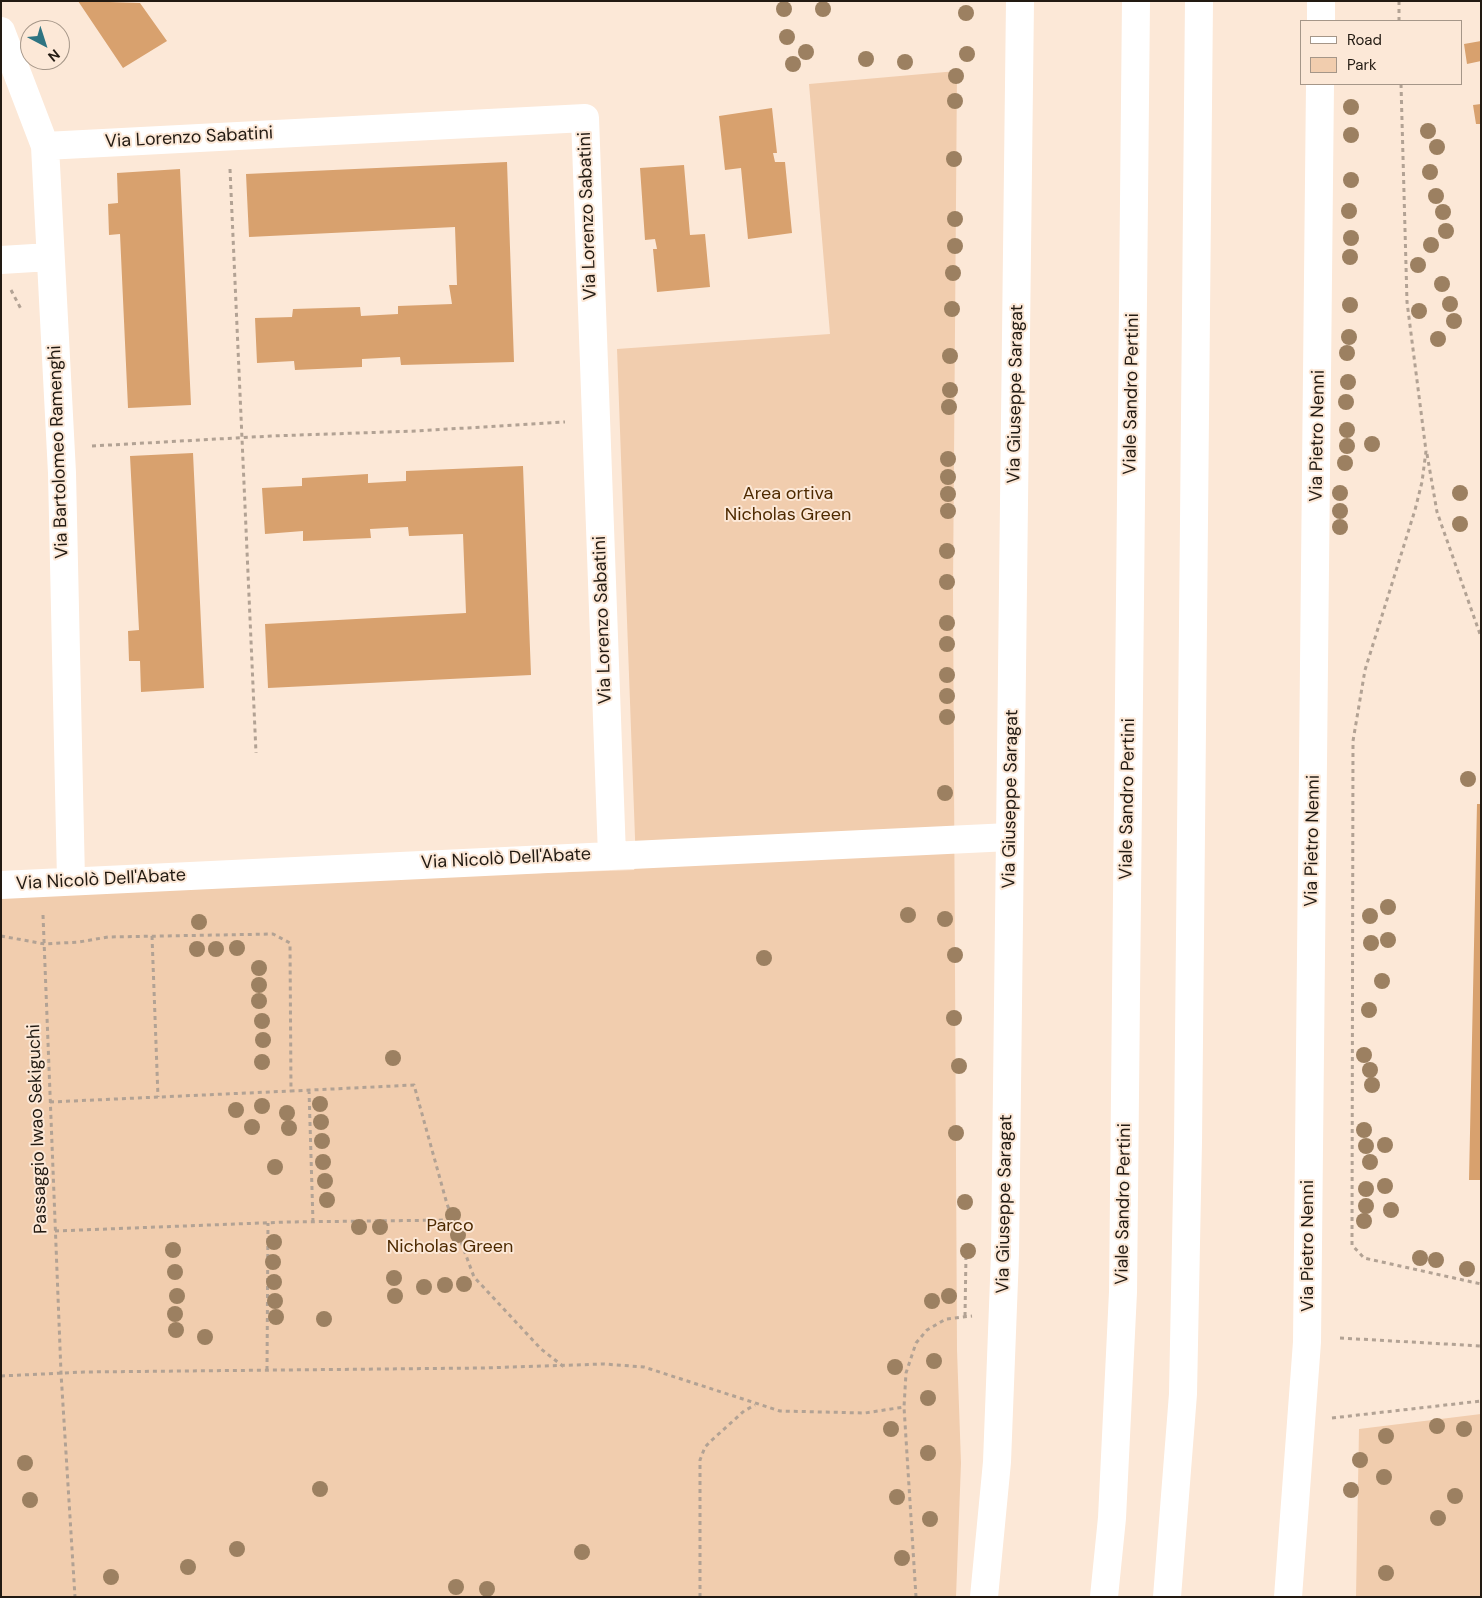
<!DOCTYPE html>
<meta charset="utf-8">
<style>
body{margin:0}
#map{position:relative;width:1482px;height:1598px;overflow:hidden;background:#fce8d7;font-family:"DM Sans",sans-serif}
canvas{display:block}
.frame{position:absolute;inset:0;border:2px solid #221a12;pointer-events:none}
.legend{position:absolute;left:1300px;top:20px;width:162px;height:65px;box-sizing:border-box;background:#fce8d7;border:1px solid #a59688;margin:0;padding:6px 9px;list-style:none;font-size:15px;color:#221a12}
.legend li{display:flex;align-items:center;gap:10px;height:25px}
.legend b{width:25px;border:1px solid #a59688}
.north{position:absolute;left:20px;top:20px;width:50px;height:50px;box-sizing:border-box;background:#fce8d7;border:1px solid #a59688;border-radius:50%;rotate:140deg;font-size:14px;font-weight:700;line-height:20px;text-align:center;color:#221a12}
.north::after{content:'';display:block;margin:auto;width:18px;height:22px;background:#2e7482;clip-path:polygon(50% 0,100% 100%,50% 72%,0 100%)}
</style>
<div id="map">
<canvas width="1482" height="1598"></canvas>
<div class="frame"></div>
<ul class="legend">
<li><b style="height:6px;background:#fff"></b>Road</li>
<li><b style="height:14px;background:#f1cdae"></b>Park</li>
</ul>
<div class="north">N</div>
</div>
<script>
const c = document.querySelector('canvas').getContext('2d');
c.lineJoin = 'round';
function paint(path, color) {
  c.fillStyle = color;
  c.fill(path, 'evenodd');
}
function toPath(rows) {
  const path = new Path2D();
  for (const r of rows) {
    path.moveTo(r[0], r[1]);
    for (let i = 2; i < r.length; i += 2) path.lineTo(r[i], r[i + 1]);
  }
  return path;
}
function trace(path, color, width, dash) {
  c.strokeStyle = color;
  c.lineWidth = width;
  c.lineCap = dash ? 'butt' : 'round';
  c.setLineDash(dash || []);
  c.stroke(path);
}
function label(font, color, halo, rows, align = 'center') {
  c.font = font + ' "DM Sans",sans-serif';
  c.lineWidth = 4;
  c.setLineDash([]);
  c.textBaseline = 'middle';
  c.strokeStyle = halo;
  c.fillStyle = color;
  for (const [text, x, y, turn = 0] of rows) {
    c.save();
    c.translate(x, y);
    c.rotate((+turn || 0) * Math.PI / 180);
    c.textAlign = isNaN(turn) ? turn : align;
    if (halo) c.strokeText(text, 0, 0);
    c.fillText(text, 0, 0);
    c.restore();
  }
}
const green = toPath([
 [957,71,953,588,957,1350,961,1463,956,1597,1,1597,1,891,634,870,636,865,617,349,830,334,809,84],
 [1481,1414,1481,1597,1356,1597,1359,1429]
]);
const building = toPath([
 [78,1,140,3,167,41,123,68],
 [1481,41,1481,61,1467,64,1464,44],
 [1481,104,1481,124,1476,124,1473,105],
 [772,108,777,153,773,153,775,162,785,162,792,233,748,239,741,168,725,170,719,116],
 [507,162,514,362,401,365,400,357,362,359,362,367,295,370,294,361,257,363,255,318,292,317,293,309,360,307,361,316,398,314,398,306,452,304,449,285,457,285,455,227,249,237,246,174],
 [684,165,690,235,705,234,710,287,657,292,653,249,657,249,655,239,645,240,640,168],
 [180,169,191,405,128,408,120,234,109,235,108,204,118,203,117,173],
 [193,453,204,688,141,692,140,661,129,661,128,631,139,630,130,456],
 [523,466,531,675,268,688,265,624,466,613,463,534,409,536,408,527,370,529,371,538,303,541,303,531,265,534,262,488,302,486,302,478,368,474,368,483,406,481,406,471],
 [1477,804,1481,804,1481,1180,1469,1180]
]);
const path = toPath([
 [1399,1,1399,21],
 [1401,84,1407,302,1426,451,1422,482,1415,510,1365,670,1353,741,1352,1245,1364,1258,1481,1284],
 [230,169,256,753],
 [11,290,21,309],
 [92,446,271,436,416,431,565,422],
 [1427,454,1437,512,1481,637],
 [43,915,61,1373,75,1597],
 [1,936,45,944,79,942,108,937,273,934,290,943,291,1091,414,1085,447,1204,474,1277,541,1349,564,1367],
 [152,936,158,1097],
 [309,1090,313,1222],
 [50,1102,291,1091],
 [55,1231,287,1222,453,1220],
 [965,1316,966,1255,974,1255],
 [1340,1338,1481,1346],
 [267,1370,268,1223],
 [1,1376,84,1372,482,1368,604,1364,644,1367,780,1411,865,1413,904,1407],
 [1332,1418,1481,1401],
 [700,1597,700,1460,705,1447,712,1440,744,1411,755,1405],
 [916,1597,904,1407,906,1373,916,1343,927,1330,946,1319,972,1316]
]);
const street = toPath([
 [1,31,45,146,62,473,71,880],
 [45,146,585,118,612,855],
 [1,260,50,257],
 [1,885,1010,837]
]);
const secondary = toPath([
 [1321,21,1321,1],
 [984,1597,997,1462,1005,1254,1020,1],
 [1288,1597,1307,1342,1320,84]
]);
const highway = toPath([
 [1104,1597,1112,1518,1123,1292,1136,1],
 [1167,1597,1183,1394,1188,1142,1199,1]
]);
const trees = [
 [784,9],
 [823,9],
 [966,13],
 [787,37],
 [806,52],
 [967,54],
 [866,59],
 [905,62],
 [793,64],
 [956,76],
 [955,101],
 [1351,107],
 [1428,131],
 [1351,135],
 [1437,147],
 [954,159],
 [1430,172],
 [1351,180],
 [1436,196],
 [1349,211],
 [1443,212],
 [955,219],
 [1446,231],
 [1351,238],
 [1431,245],
 [955,246],
 [1350,257],
 [1418,265],
 [953,273],
 [1442,284],
 [1450,304],
 [1350,305],
 [952,309],
 [1419,311],
 [1454,321],
 [1349,337],
 [1438,339],
 [1347,353],
 [950,356],
 [1348,382],
 [950,390],
 [1346,402],
 [949,407],
 [1347,430],
 [1372,444],
 [1347,446],
 [948,459],
 [1345,463],
 [948,477],
 [1340,493],
 [1460,493],
 [948,494],
 [948,511],
 [1340,511],
 [1460,524],
 [1340,527],
 [947,551],
 [947,582],
 [947,623],
 [947,644],
 [947,675],
 [947,696],
 [947,717],
 [1468,779],
 [945,793],
 [1388,907],
 [908,915],
 [1370,916],
 [945,919],
 [199,922],
 [1388,940],
 [1371,943],
 [237,948],
 [197,949],
 [216,949],
 [955,955],
 [764,958],
 [259,968],
 [1382,981],
 [259,985],
 [259,1001],
 [1369,1010],
 [954,1018],
 [262,1021],
 [263,1040],
 [1364,1055],
 [393,1058],
 [262,1062],
 [959,1066],
 [1370,1070],
 [1372,1085],
 [320,1104],
 [262,1106],
 [236,1110],
 [287,1113],
 [321,1122],
 [252,1127],
 [289,1128],
 [1364,1130],
 [956,1133],
 [322,1141],
 [1385,1145],
 [1366,1146],
 [323,1162],
 [1370,1162],
 [275,1167],
 [325,1181],
 [1385,1186],
 [1366,1189],
 [327,1200],
 [965,1202],
 [1366,1206],
 [1391,1210],
 [453,1215],
 [1364,1221],
 [359,1227],
 [380,1227],
 [458,1235],
 [274,1242],
 [173,1250],
 [968,1251],
 [1420,1258],
 [1436,1260],
 [273,1262],
 [1467,1269],
 [175,1272],
 [394,1278],
 [274,1282],
 [464,1284],
 [445,1285],
 [424,1287],
 [177,1296],
 [395,1296],
 [949,1296],
 [275,1301],
 [932,1301],
 [175,1314],
 [276,1317],
 [324,1319],
 [176,1330],
 [205,1337],
 [934,1361],
 [895,1367],
 [928,1398],
 [1437,1426],
 [891,1429],
 [1464,1429],
 [1386,1436],
 [928,1453],
 [1360,1460],
 [25,1463],
 [1384,1477],
 [320,1489],
 [1351,1490],
 [1455,1496],
 [897,1497],
 [30,1500],
 [1438,1518],
 [930,1519],
 [237,1549],
 [582,1552],
 [902,1558],
 [188,1567],
 [1386,1573],
 [111,1577],
 [456,1587],
 [487,1589]
];
const streetNames = [
 ["Via Lorenzo Sabatini",189,138,-3],
 ["Via Lorenzo Sabatini",588,216,-92],
 ["Via Giuseppe Saragat",1016,394,-89],
 ["Viale Sandro Pertini",1132,394,-89],
 ["Via Pietro Nenni",1318,436,-89],
 ["Via Bartolomeo Ramenghi",59,452,-92],
 ["Via Lorenzo Sabatini",603,620,-92],
 ["Via Giuseppe Saragat",1011,799,-89],
 ["Viale Sandro Pertini",1128,799,-89],
 ["Via Pietro Nenni",1313,841,-89],
 ["Via Nicolò Dell'Abate",506,859,-3],
 ["Via Nicolò Dell'Abate",101,880,-3],
 ["Passaggio Iwao Sekiguchi",38,1129,-92],
 ["Via Giuseppe Saragat",1005,1204,-89],
 ["Viale Sandro Pertini",1124,1204,-89],
 ["Via Pietro Nenni",1308,1246,-90]
];
const parkNames = [
 ["Area ortiva",788,494],
 ["Nicholas Green",788,515],
 ["Parco",450,1226],
 ["Nicholas Green",450,1247]
];
paint(green, '#f1cdae');
paint(building, '#d8a16e');
trace(path, '#b2a294', 3, [4, 4]);
trace(street, '#fff', 28);
trace(secondary, '#fff', 28);
trace(highway, '#fff', 28);
c.fillStyle = '#9c8061';
for (const [x, y] of trees) {
  c.beginPath();
  c.arc(x, y, 8, 0, 2 * Math.PI);
  c.fill();
}
label('18px', '#221a12', '#fce8d7', streetNames);
label('18px', '#4e2a00', '#fce8d7', parkNames);
</script>
